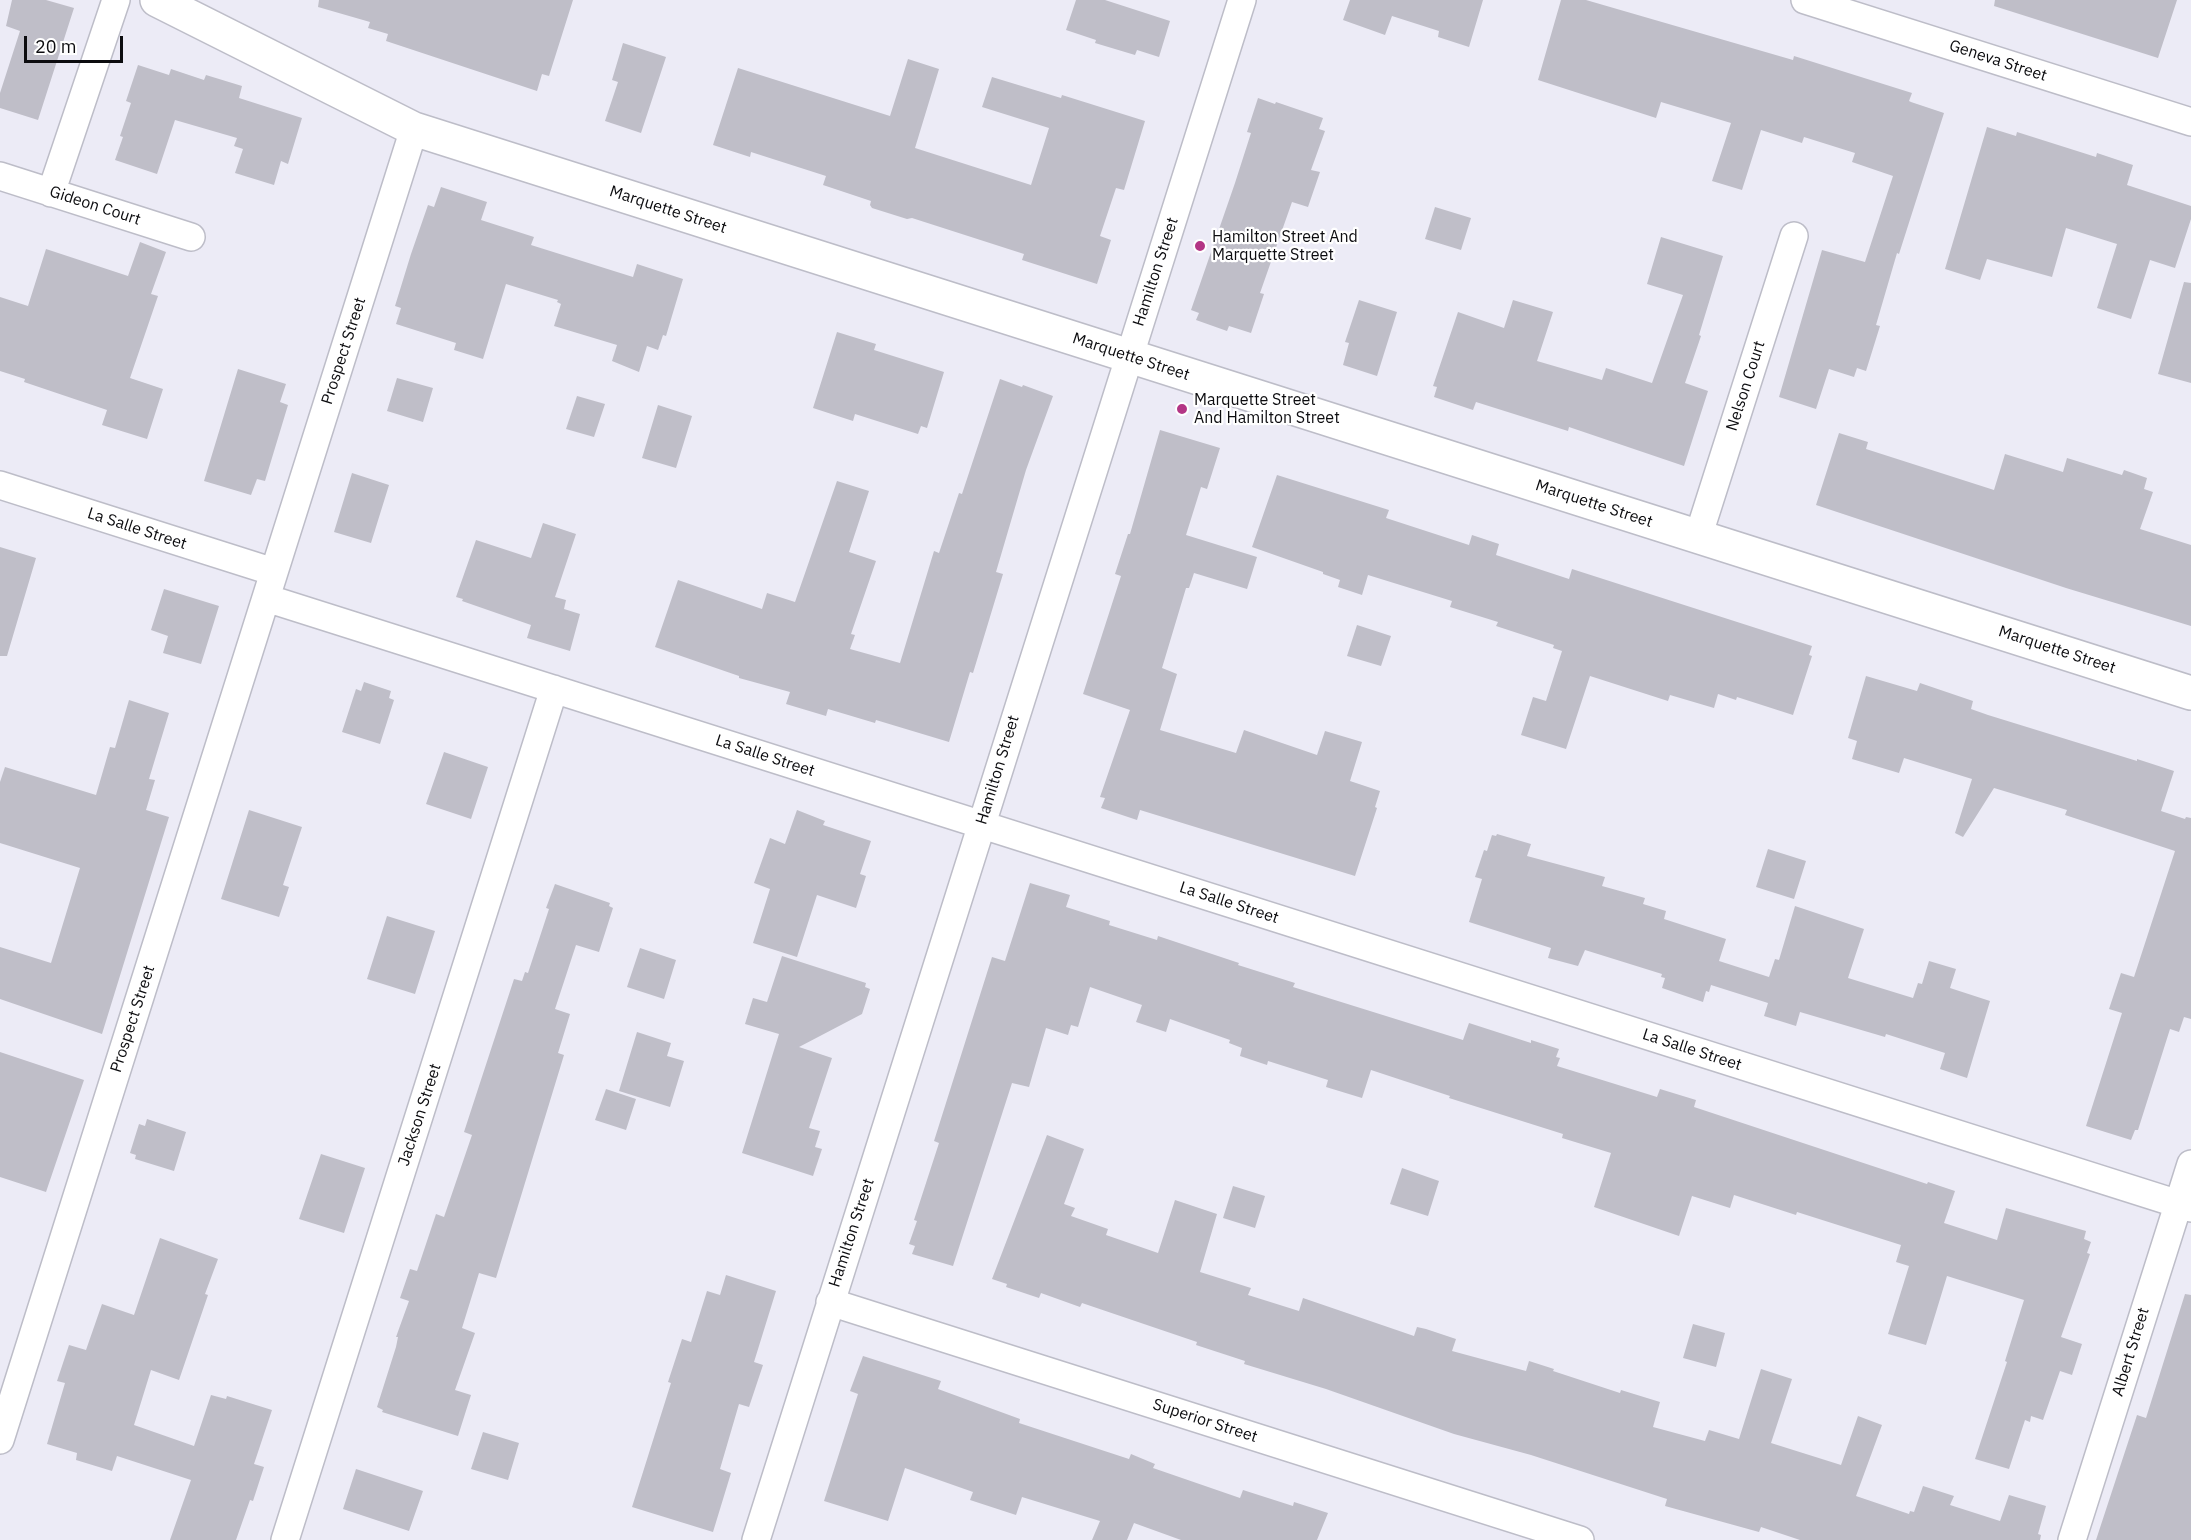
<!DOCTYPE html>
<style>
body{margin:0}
#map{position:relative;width:2191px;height:1540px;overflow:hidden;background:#ecebf6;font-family:"IBM Plex Sans",sans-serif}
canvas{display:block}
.scale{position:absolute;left:24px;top:36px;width:99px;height:27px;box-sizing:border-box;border:3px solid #0c0c0f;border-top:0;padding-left:8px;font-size:18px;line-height:21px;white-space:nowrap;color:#0c0c0f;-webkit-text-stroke:4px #fff;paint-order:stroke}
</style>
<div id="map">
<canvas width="2191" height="1540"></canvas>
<div class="scale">20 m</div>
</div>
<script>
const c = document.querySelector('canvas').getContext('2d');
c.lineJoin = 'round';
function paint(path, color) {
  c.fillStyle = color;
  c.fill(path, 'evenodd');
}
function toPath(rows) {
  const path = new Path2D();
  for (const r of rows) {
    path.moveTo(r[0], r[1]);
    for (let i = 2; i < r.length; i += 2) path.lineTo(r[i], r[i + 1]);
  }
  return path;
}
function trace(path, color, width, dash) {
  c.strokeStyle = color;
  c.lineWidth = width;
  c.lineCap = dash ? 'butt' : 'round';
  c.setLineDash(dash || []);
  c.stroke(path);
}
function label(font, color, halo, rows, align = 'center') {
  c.font = font + ' "IBM Plex Sans",sans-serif';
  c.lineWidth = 4.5;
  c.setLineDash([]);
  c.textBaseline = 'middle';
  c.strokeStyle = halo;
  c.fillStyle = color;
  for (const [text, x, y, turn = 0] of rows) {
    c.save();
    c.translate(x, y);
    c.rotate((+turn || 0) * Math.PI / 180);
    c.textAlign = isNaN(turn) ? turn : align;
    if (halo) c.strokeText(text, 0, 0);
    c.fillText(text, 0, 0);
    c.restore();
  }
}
const building = toPath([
 [12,0,46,0,74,8,38,120,0,108,0,93,20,31,6,26],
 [319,0,573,0,549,76,542,74,537,91,386,41,388,34,368,28,370,22,318,7],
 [1076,0,1105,0,1170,21,1159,57,1137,50,1135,55,1095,43,1096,40,1066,30],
 [1350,0,1483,0,1469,47,1438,37,1439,31,1392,16,1385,35,1343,20],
 [1561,0,1586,0,1793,60,1794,56,1912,93,1909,101,1911,102,1944,113,1899,254,1897,253,1876,325,1880,326,1866,371,1857,368,1854,377,1829,369,1816,409,1779,397,1822,250,1865,262,1893,176,1852,162,1855,153,1804,137,1802,143,1761,130,1742,190,1712,181,1731,123,1661,102,1656,118,1538,80],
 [1995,0,2177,0,2158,58,1994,6],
 [623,43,666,57,641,133,605,121,618,82,612,80],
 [908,59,939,69,915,148,1031,185,1049,128,982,107,992,77,1061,98,1062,95,1145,121,1124,190,1116,188,1100,236,1111,240,1097,284,1022,260,1024,254,912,218,907,219,872,208,870,205,871,201,823,185,826,176,751,152,750,157,713,145,738,68,890,116],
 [138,65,169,75,171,69,204,80,206,75,242,86,239,98,302,118,288,164,281,161,274,185,235,173,243,149,234,146,237,138,175,120,157,174,115,160,123,137,120,136,131,103,126,101],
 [1258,98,1275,104,1276,102,1323,118,1319,129,1325,131,1311,170,1320,172,1308,207,1292,202,1260,293,1264,294,1251,333,1229,326,1227,331,1196,320,1199,313,1191,310,1235,183,1251,133,1247,132],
 [1987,127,2016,136,2017,132,2096,157,2097,153,2133,165,2127,185,2191,206,2191,219,2175,268,2150,260,2131,319,2097,308,2117,244,2066,228,2052,277,1987,259,1980,280,1945,269],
 [441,187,487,202,481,220,534,237,531,245,633,277,637,264,683,279,666,336,663,335,658,350,647,346,639,372,612,361,617,345,554,326,561,304,557,302,558,300,506,284,483,359,454,350,456,343,396,324,401,308,395,306,411,254,428,205,434,207],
 [1435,207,1471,218,1461,250,1425,239],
 [1661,237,1723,256,1699,335,1701,336,1685,383,1708,391,1684,466,1569,427,1568,431,1476,402,1473,410,1434,397,1437,387,1433,386,1458,312,1504,328,1513,300,1553,312,1537,361,1602,380,1606,368,1652,383,1683,295,1647,284],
 [140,242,166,252,151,294,158,296,130,378,163,389,147,439,102,425,107,410,24,382,25,379,0,371,0,297,28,306,46,249,128,276],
 [2184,282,2191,283,2191,383,2158,374],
 [1359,300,1397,312,1377,376,1343,365,1349,343,1345,342],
 [837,332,876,344,874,350,944,372,927,428,921,426,918,434,855,414,853,421,813,408],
 [238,369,286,384,280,402,288,405,265,481,257,479,251,495,204,481],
 [397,378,433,388,423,422,387,411],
 [1000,379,1022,387,1023,385,1053,396,1026,470,996,572,1003,574,973,673,970,672,949,742,876,720,875,723,828,709,826,716,786,704,790,692,739,678,739,676,655,647,678,580,762,609,767,593,795,602,837,481,869,491,849,552,876,561,851,634,855,635,850,649,900,663,934,551,939,553,959,493,962,494],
 [577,396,605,404,594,437,566,429],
 [658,405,692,416,676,468,642,458],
 [1160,430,1220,448,1207,489,1201,487,1186,535,1257,557,1247,589,1194,573,1189,588,1186,588,1162,668,1177,674,1160,730,1236,753,1244,730,1317,755,1325,731,1362,742,1350,781,1380,791,1375,807,1377,808,1355,876,1140,810,1137,820,1101,808,1105,798,1100,797,1130,710,1083,694,1121,576,1115,574,1128,534,1130,534],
 [1839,433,1868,442,1866,449,1994,490,2005,454,2063,472,2067,458,2122,475,2124,470,2147,478,2144,489,2153,492,2140,529,2191,545,2191,626,2066,588,1816,505],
 [352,473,389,485,371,543,334,532],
 [1277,475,1389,510,1386,518,1469,545,1472,535,1499,544,1496,555,1569,579,1572,569,1812,646,1809,655,1812,656,1793,715,1737,697,1736,700,1718,694,1714,708,1670,695,1668,701,1590,676,1566,749,1521,735,1533,697,1546,701,1562,651,1553,648,1554,645,1496,626,1498,622,1450,607,1452,601,1368,575,1362,595,1338,587,1340,580,1323,574,1323,572,1252,547],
 [543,523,576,534,555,597,566,600,564,609,580,614,570,651,527,638,531,625,462,601,463,599,456,597,476,540,531,558],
 [0,547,36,558,7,656,0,656],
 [164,589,219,606,201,664,163,653,168,636,151,630],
 [1357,625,1391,636,1381,666,1347,656],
 [1866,676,1917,691,1920,683,1973,701,1971,709,1988,715,2137,761,2137,759,2174,771,2161,811,2185,819,2186,817,2191,818,2191,1019,2184,1017,2179,1032,2170,1029,2138,1130,2135,1130,2131,1140,2086,1126,2122,1013,2109,1009,2121,973,2134,977,2175,851,2065,815,2067,810,1994,788,1963,837,1955,833,1972,779,1904,758,1899,773,1852,759,1857,741,1848,738],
 [364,682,391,691,389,698,394,700,380,744,342,732,356,689,361,691],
 [129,700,169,713,149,779,155,780,146,810,169,817,102,1034,0,999,0,947,51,963,80,868,0,843,0,782,5,767,96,795,110,747,115,748],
 [444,752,488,767,471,819,426,804],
 [249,810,302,827,283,885,289,887,279,917,221,899],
 [797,810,825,821,823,825,871,841,860,874,866,876,856,908,817,895,797,957,753,943,770,889,754,883,770,838,785,844],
 [1497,834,1531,844,1527,856,1605,877,1602,886,1645,898,1643,904,1666,911,1664,919,1726,939,1719,961,1769,977,1775,959,1779,960,1795,906,1864,929,1848,978,1913,998,1918,983,1922,984,1929,961,1956,969,1950,988,1990,1001,1967,1078,1940,1069,1945,1053,1886,1034,1885,1037,1800,1012,1796,1026,1764,1016,1768,1003,1711,985,1709,992,1706,991,1703,1002,1662,988,1665,978,1661,977,1662,974,1585,950,1578,966,1548,958,1551,948,1469,922,1482,879,1475,877,1484,850,1487,851,1492,835,1496,836],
 [1768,849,1806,861,1794,899,1756,887],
 [1030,883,1070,895,1066,907,1110,921,1109,925,1157,940,1158,936,1239,963,1238,965,1295,983,1293,987,1463,1040,1469,1023,1531,1043,1531,1040,1559,1049,1556,1057,1560,1058,1557,1066,1657,1097,1660,1089,1696,1100,1694,1107,1927,1184,1928,1182,1955,1191,1944,1223,1997,1240,2006,1208,2086,1231,2084,1239,2091,1242,2087,1253,2090,1254,2061,1337,2082,1344,2072,1375,2060,1371,2043,1420,2031,1416,2030,1422,2025,1420,2009,1469,1975,1459,2007,1362,2005,1361,2024,1300,1947,1276,1926,1345,1888,1334,1909,1266,1896,1262,1901,1245,1797,1212,1796,1215,1734,1195,1730,1208,1692,1196,1679,1236,1594,1207,1611,1153,1562,1138,1563,1134,1449,1098,1450,1096,1371,1070,1362,1098,1326,1087,1328,1080,1268,1061,1267,1065,1240,1056,1242,1048,1229,1043,1230,1040,1170,1019,1166,1032,1136,1022,1142,1005,1090,987,1078,1027,1071,1025,1068,1035,1046,1028,1029,1087,1012,1083,953,1266,912,1254,915,1246,909,1244,917,1221,914,1220,939,1143,934,1141,992,957,1005,961],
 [555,884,610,903,609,906,613,908,599,952,576,945,555,1009,570,1014,558,1053,564,1055,496,1278,479,1273,462,1328,475,1333,455,1390,471,1395,458,1436,382,1412,383,1410,377,1407,396,1347,398,1337,396,1337,409,1301,400,1298,410,1269,417,1271,436,1214,444,1217,472,1135,464,1132,478,1089,514,979,522,981,525,972,528,973,549,909,546,908],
 [387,916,435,931,415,994,367,979],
 [640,948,676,960,664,999,627,987],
 [782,956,866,983,865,987,870,989,862,1014,799,1047,832,1058,809,1128,820,1131,815,1147,822,1149,813,1176,742,1153,779,1034,745,1024,753,998,767,1002],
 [637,1032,671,1043,667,1056,684,1061,670,1107,619,1091],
 [0,1052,84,1080,46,1192,0,1177],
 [606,1089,636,1099,626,1130,595,1120],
 [147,1119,186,1132,174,1171,135,1159,136,1155,130,1153,139,1124,145,1126],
 [1047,1135,1084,1149,1064,1204,1075,1208,1071,1216,1108,1229,1106,1235,1158,1253,1175,1200,1217,1214,1200,1272,1251,1288,1248,1295,1299,1311,1303,1298,1414,1336,1417,1327,1426,1329,1456,1339,1452,1351,1526,1371,1529,1361,1554,1369,1553,1371,1620,1393,1621,1390,1660,1402,1653,1427,1705,1441,1709,1430,1739,1439,1761,1369,1792,1379,1771,1443,1841,1465,1858,1416,1882,1425,1856,1496,1909,1514,1910,1511,1914,1512,1923,1486,1954,1496,1950,1505,2000,1521,2009,1495,2046,1506,2038,1534,2041,1535,2040,1540,1800,1540,1761,1527,1759,1532,1665,1506,1667,1499,1531,1455,1454,1434,1326,1389,1244,1364,1245,1361,1196,1345,1197,1342,1082,1303,1080,1307,1041,1293,1039,1298,1006,1287,1007,1284,992,1279],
 [321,1154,365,1168,344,1233,299,1219],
 [1402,1168,1439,1181,1428,1216,1390,1204],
 [1233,1186,1265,1196,1255,1228,1223,1218],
 [160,1238,218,1259,205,1294,208,1295,179,1380,151,1370,134,1425,194,1446,211,1395,226,1399,227,1396,272,1410,254,1464,264,1467,253,1501,250,1500,236,1540,170,1540,191,1480,117,1456,112,1471,76,1460,77,1453,47,1444,65,1383,57,1381,69,1345,86,1350,102,1304,134,1315],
 [726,1275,776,1291,754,1362,763,1365,749,1407,739,1404,720,1469,731,1473,713,1532,632,1507,671,1383,668,1382,682,1339,691,1342,707,1291,720,1295],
 [2185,1294,2191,1295,2191,1540,2096,1540,2137,1415,2146,1418],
 [1693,1324,1725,1333,1716,1367,1683,1358],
 [863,1356,941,1381,938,1389,1020,1419,1019,1423,1129,1459,1131,1454,1155,1464,1153,1468,1240,1498,1243,1490,1293,1506,1294,1502,1328,1513,1317,1540,1181,1540,1134,1523,1127,1540,1092,1540,1100,1521,1022,1497,1016,1515,970,1500,973,1492,905,1468,888,1521,824,1501,858,1394,850,1391],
 [483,1432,519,1443,508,1480,471,1469],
 [356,1469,423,1491,409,1531,343,1509]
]);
const minor = toPath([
 [1805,0,2191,122],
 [0,176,191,237],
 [51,193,116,0],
 [0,485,274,572],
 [1698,537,1794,236],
 [266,598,2191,1208],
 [830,1302,1580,1540],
 [0,1440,414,129],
 [285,1540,554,689],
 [756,1540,1242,0],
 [2072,1540,2191,1164]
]);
const tertiary = toPath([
 [157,0,414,129,2191,693]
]);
const markers = [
 [1200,246,6,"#b33585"],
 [1182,409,6,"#b33585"]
];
const streetNames = [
 ["Geneva Street",1998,61,18],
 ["Gideon Court",95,206,18],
 ["Marquette Street",668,210,18],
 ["Hamilton Street",1156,272,-72],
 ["Prospect Street",344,351,-72],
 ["Marquette Street",1131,357,18],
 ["Nelson Court",1746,386,-72],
 ["Marquette Street",1594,504,18],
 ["La Salle Street",137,529,18],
 ["Marquette Street",2057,650,18],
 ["La Salle Street",765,756,18],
 ["Hamilton Street",998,770,-73],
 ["La Salle Street",1229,903,18],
 ["Prospect Street",133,1019,-72],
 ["La Salle Street",1692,1050,18],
 ["Jackson Street",420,1115,-72],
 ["Hamilton Street",852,1233,-72],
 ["Albert Street",2131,1352,-73],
 ["Superior Street",1205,1421,18]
];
const poiNames = [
 ["Hamilton Street And",1212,237],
 ["Marquette Street",1212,255],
 ["Marquette Street",1194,400],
 ["And Hamilton Street",1194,418]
];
paint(building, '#bfbec8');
trace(minor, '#bdbdc8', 30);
trace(tertiary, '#bdbdc8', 36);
trace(minor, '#fff', 27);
trace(tertiary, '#fff', 33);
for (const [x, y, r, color] of markers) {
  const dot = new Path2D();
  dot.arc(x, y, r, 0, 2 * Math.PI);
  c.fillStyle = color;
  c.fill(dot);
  trace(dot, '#fff', 2);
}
label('16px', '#0c0c0f', '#fff', streetNames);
label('16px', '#0c0c0f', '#fff', poiNames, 'left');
</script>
